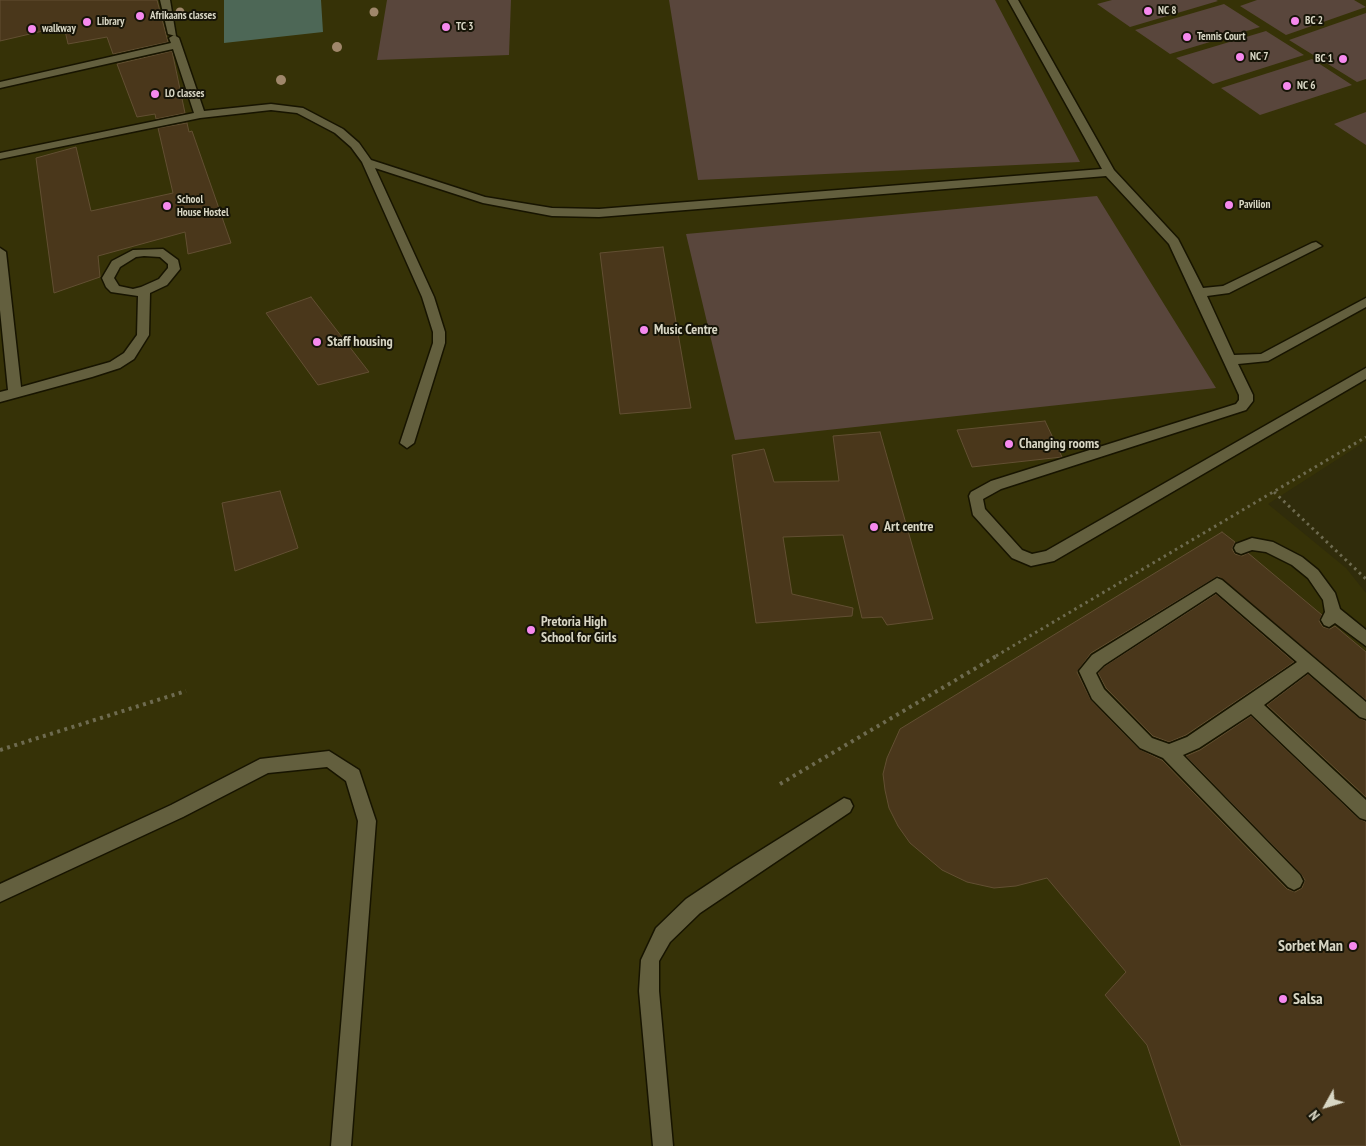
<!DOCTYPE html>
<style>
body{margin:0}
#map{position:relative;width:1366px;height:1146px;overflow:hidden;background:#302c0b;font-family:"PT Sans Narrow",sans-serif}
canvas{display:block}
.north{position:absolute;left:1301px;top:1081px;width:50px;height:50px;-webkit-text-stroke:4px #161407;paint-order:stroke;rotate:231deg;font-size:14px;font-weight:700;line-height:20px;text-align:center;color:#d8d6c4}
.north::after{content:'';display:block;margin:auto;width:18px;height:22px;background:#d8d6c4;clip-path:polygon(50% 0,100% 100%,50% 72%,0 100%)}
</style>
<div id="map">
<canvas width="1366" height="1146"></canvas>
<div class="north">N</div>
</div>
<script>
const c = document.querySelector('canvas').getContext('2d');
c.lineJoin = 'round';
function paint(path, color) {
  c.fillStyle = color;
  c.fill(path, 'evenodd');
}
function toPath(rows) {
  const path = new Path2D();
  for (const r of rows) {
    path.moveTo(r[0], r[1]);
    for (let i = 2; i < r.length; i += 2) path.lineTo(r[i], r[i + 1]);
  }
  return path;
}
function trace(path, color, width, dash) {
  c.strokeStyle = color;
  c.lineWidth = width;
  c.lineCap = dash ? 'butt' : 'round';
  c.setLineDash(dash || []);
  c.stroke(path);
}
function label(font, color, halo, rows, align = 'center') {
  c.font = font + ' "PT Sans Narrow",sans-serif';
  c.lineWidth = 4;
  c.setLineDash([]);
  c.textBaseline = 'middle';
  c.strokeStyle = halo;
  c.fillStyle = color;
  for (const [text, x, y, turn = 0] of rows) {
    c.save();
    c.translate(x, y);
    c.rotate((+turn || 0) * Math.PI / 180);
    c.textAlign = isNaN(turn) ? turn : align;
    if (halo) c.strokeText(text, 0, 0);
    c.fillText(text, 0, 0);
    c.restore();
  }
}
const built = toPath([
 [0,0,1366,0,1366,441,1268,504,1346,568,1366,593,1366,1146,0,1146]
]);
const green = toPath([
 [387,0,511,0,509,55,377,60],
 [669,0,995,0,1080,162,698,180],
 [1112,0,1216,0,1218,1,1130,27,1097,4],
 [1257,0,1354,0,1366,7,1286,35,1240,6],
 [1224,4,1260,27,1170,54,1135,30],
 [1366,13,1366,79,1357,82,1289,40],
 [1266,31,1304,55,1213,84,1176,58],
 [1312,59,1352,85,1260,115,1221,88],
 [1366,112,1366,145,1334,124],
 [1097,196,1216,388,735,440,686,234]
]);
const water = toPath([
 [224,0,321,0,323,32,224,43]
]);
const building = toPath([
 [0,0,157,0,168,42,113,54,107,37,68,44,64,26,0,41,0,0],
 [172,51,185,113,156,119,155,114,137,117,117,64,172,51],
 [187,123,189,132,192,131,231,243,188,254,185,232,98,256,100,277,54,293,36,158,76,147,91,211,173,193,158,128,187,123],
 [663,247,691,408,620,414,600,253,663,247],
 [311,297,369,372,318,385,266,313,311,297],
 [1045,421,1062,457,972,467,957,430,1045,421],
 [880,432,933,619,887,625,882,617,862,618,843,535,783,537,792,594,853,608,852,616,756,623,732,455,764,449,774,482,839,481,833,436,880,432],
 [280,491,298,548,235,571,222,503,280,491],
 [1222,532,1235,542,1232,549,1235,554,1242,556,1248,553,1322,615,1319,621,1323,627,1330,629,1335,626,1366,652,1366,700,1218,576,1091,653,1077,672,1091,700,1139,749,1162,760,1287,889,1295,892,1302,888,1305,880,1301,874,1186,756,1200,750,1251,716,1359,819,1366,822,1366,1146,1181,1146,1147,1045,1105,995,1126,972,1047,878,1016,886,994,888,967,882,942,870,910,843,898,826,889,808,885,790,883,774,887,758,900,729,1222,532],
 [1216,594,1294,662,1186,735,1169,742,1153,736,1106,688,1098,673,1105,666,1216,594],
 [1308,674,1359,718,1366,721,1366,797,1267,705,1308,674]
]);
const pathFar1 = toPath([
 [1274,492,1366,579],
 [996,656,1366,437]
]);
const path = toPath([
 [0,750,186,691],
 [780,784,998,655]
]);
const service = toPath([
 [1008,0,1018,0,1114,170,1178,239,1203,288,1223,286,1312,243,1316,242,1322,246,1229,293,1207,296,1234,355,1261,354,1366,298,1366,307,1268,361,1238,364,1253,395,1253,401,1246,410,1001,489,983,499,985,509,1022,550,1032,554,1046,551,1366,368,1366,379,1054,561,1031,566,1012,558,973,515,969,496,971,492,991,481,1236,404,1239,400,1239,395,1169,244,1106,176,599,217,552,216,483,203,375,168,434,297,445,332,445,343,414,443,407,448,400,443,433,343,433,332,422,297,362,162,351,147,335,133,297,113,271,110,200,118,0,159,0,153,194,113,173,49,0,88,0,82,171,43,169,38,174,35,179,38,204,111,271,104,303,108,343,129,359,143,371,160,485,197,552,208,599,209,1102,169,1008,0],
 [0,248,6,252,21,387,110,362,124,353,137,335,138,296,111,292,106,287,102,278,112,261,133,250,163,249,178,260,180,269,167,285,150,293,149,335,134,359,120,368,92,377,0,402,0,392,8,390,0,310,0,248],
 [144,256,160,257,168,264,168,268,159,279,141,287,133,289,119,286,114,278,120,267,136,257,144,256],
 [1252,538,1273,542,1302,557,1318,570,1335,593,1340,609,1366,630,1366,646,1335,623,1329,627,1324,625,1321,620,1325,612,1323,600,1308,578,1292,565,1266,552,1252,550,1241,554,1236,552,1234,548,1236,544,1252,538],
 [1217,578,1222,580,1366,702,1366,719,1360,717,1308,672,1264,705,1366,800,1366,820,1360,818,1251,714,1199,748,1183,755,1300,875,1303,881,1300,887,1294,890,1288,887,1163,758,1140,748,1092,699,1079,671,1092,655,1217,578],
 [1216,592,1297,662,1187,737,1169,744,1152,738,1104,689,1096,673,1104,665,1216,592],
 [329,751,359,770,376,821,351,1146,331,1146,358,821,346,781,327,767,268,773,183,817,0,902,0,884,171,805,260,759,329,751],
 [844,798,850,800,853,806,850,812,700,913,670,942,659,961,659,991,673,1146,653,1146,639,991,641,960,656,928,686,899,734,867,844,798]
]);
const minor = toPath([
 [160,0,170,0,176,36,168,34,160,0]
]);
const trees = [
 [180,12,4.5],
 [374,12,4.5],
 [337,47,5],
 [281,80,5]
];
const markers = [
 [1148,11,5,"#f689ee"],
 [140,16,5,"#f689ee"],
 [1295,21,5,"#f689ee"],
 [87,22,5,"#f689ee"],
 [446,27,5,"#f689ee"],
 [32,29,5,"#f689ee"],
 [1187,37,5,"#f689ee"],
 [1240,57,5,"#f689ee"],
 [1343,59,5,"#f689ee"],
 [1287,86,5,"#f689ee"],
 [155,94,5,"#f689ee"],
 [1229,205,5,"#f689ee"],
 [167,206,5,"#f689ee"],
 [644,330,5,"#f689ee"],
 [317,342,5,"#f689ee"],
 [1009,444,5,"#f689ee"],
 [874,527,5,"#f689ee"],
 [531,630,5,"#f689ee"],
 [1353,946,5,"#f689ee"],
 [1283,999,5,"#f689ee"]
];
const farPoinames = [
 ["NC 8",1158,11],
 ["Afrikaans classes",150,16],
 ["BC 2",1305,21],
 ["Library",97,22],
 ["TC 3",456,27],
 ["walkway",42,29],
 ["Tennis Court",1197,37],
 ["NC 7",1250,57],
 ["BC 1",1333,59,"right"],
 ["NC 6",1297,86],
 ["LO classes",165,94],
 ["School",177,200],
 ["House Hostel",177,213],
 ["Pavilion",1239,205]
];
const poiNames = [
 ["Music Centre",654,330],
 ["Staff housing",327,342],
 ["Changing rooms",1019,444],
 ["Art centre",884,527],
 ["Pretoria High",541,622],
 ["School for Girls",541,638]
];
const nearPoinames = [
 ["Sorbet Man",1343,946],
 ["Salsa",1293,999,"left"]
];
paint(built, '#363207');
paint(green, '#59463c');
paint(water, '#4d6756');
paint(building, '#4a371b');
trace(building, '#624f32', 1);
trace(service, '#171400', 3);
trace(minor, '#171400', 3);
trace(pathFar1, '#6e6b50', 3, [2.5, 4]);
trace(path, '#6e6b50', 4, [3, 4.5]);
paint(service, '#635f3e');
paint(minor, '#635f3e');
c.fillStyle = '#a0876b';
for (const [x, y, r] of trees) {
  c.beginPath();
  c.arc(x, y, r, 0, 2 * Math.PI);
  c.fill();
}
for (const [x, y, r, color] of markers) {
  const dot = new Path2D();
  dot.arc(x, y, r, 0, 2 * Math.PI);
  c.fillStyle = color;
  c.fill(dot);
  trace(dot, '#161407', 2);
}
label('bold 11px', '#d8d6c4', '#161407', farPoinames, 'left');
label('bold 14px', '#d8d6c4', '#161407', poiNames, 'left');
label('bold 16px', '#d8d6c4', '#161407', nearPoinames, 'right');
</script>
